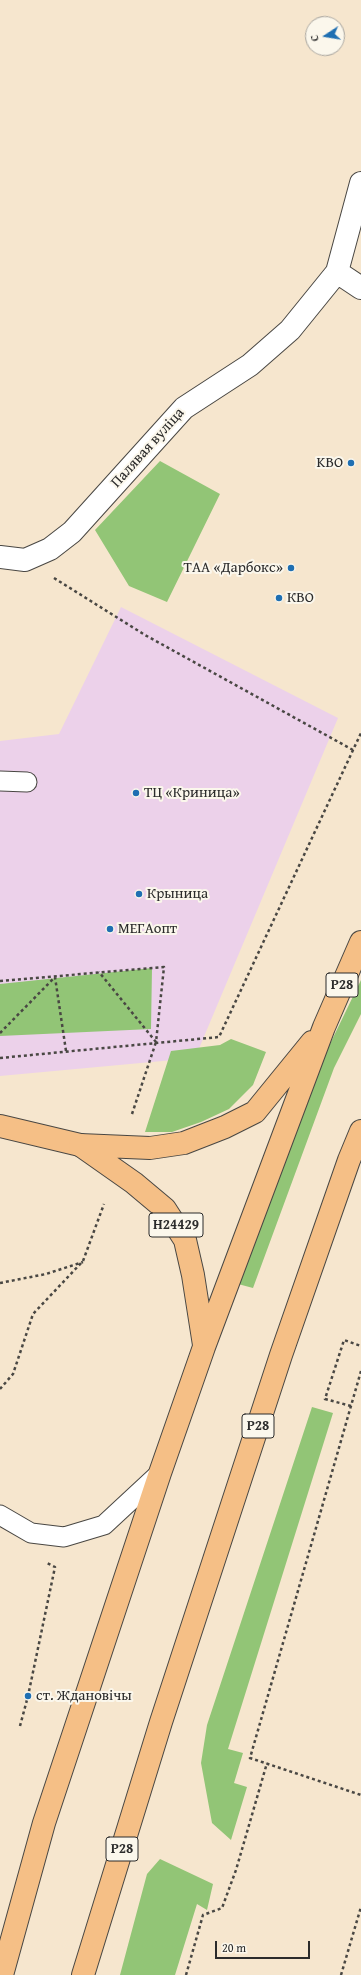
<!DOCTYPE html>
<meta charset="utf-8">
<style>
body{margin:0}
#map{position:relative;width:361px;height:1975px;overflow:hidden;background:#f6e6ce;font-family:"Gentium Book Plus",serif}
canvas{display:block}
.north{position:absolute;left:305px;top:16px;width:40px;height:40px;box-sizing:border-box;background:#fbf7ec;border:1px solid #a8a59f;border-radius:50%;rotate:258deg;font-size:11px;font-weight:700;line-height:16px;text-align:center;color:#2b2b2b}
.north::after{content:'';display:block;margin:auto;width:14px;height:18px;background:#1f6fb2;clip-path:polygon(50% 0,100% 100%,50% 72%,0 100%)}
.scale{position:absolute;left:215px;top:1941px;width:95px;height:18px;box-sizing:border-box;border:2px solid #2b2b2b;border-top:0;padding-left:5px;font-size:12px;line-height:14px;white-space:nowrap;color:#2b2b2b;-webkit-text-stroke:3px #fbf7ec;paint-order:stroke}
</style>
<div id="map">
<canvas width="361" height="1975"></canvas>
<div class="north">С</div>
<div class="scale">20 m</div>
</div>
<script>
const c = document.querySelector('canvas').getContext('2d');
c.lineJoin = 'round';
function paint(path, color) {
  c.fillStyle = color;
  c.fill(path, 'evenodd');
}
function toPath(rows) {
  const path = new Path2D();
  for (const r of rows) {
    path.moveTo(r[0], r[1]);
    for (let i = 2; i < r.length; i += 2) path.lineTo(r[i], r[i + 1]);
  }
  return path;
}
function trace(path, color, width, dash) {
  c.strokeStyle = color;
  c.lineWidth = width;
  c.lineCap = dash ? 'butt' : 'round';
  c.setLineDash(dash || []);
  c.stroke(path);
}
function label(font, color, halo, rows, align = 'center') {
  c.font = font + ' "Gentium Book Plus",serif';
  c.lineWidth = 4;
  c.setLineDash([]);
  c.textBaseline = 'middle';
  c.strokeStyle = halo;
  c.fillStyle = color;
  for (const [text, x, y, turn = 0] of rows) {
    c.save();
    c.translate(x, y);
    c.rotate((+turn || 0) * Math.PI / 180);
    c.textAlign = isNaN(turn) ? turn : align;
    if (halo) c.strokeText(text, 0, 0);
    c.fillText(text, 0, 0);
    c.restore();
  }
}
const built = toPath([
 [121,607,338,718,195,1058,0,1076,0,741,59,734]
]);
const green = toPath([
 [160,461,220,494,167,602,129,586,95,530],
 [152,968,151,1029,0,1036,0,984],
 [361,980,361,1014,334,1068,253,1288,238,1284,312,1081],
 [231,1039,266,1052,253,1085,229,1109,201,1122,172,1132,145,1132,171,1051,220,1045],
 [312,1407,333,1413,228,1749,243,1753,234,1783,247,1787,231,1840,212,1823,201,1763,207,1725],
 [160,1859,213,1884,207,1910,197,1904,175,1975,120,1975,147,1874]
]);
const path = toPath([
 [54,578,145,635,353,750],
 [0,981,164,967,156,1042,99,972],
 [0,1033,55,977,66,1051],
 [0,1058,219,1037,361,733],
 [132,1114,156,1042],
 [0,1283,46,1274,83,1262],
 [361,1371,250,1758,361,1795],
 [0,1389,13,1374,33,1314,83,1261,104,1204],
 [351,1406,325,1399,344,1340,361,1346],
 [20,1726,28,1696,55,1567,47,1563],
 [186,1975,203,1915,222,1908,236,1870,267,1763],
 [341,1975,361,1907]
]);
const lane = toPath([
 [0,781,27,782],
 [0,1515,31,1533,64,1537,104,1525,160,1473]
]);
const street = toPath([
 [337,272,361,183],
 [0,557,25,560,50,549,72,532,184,408,250,365,290,330,337,272,361,288]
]);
const primary = toPath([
 [0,1126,80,1145]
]);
const highway = toPath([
 [80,1145,150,1148,184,1143,225,1127,255,1112,312,1042],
 [80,1145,134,1183,165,1209,185,1240,193,1275,204,1345],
 [2,1975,44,1823,160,1473,204,1347,324,1027,361,942],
 [83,1975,161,1722,281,1355,349,1160,361,1131]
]);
const markers = [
 [351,463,4,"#1f6fb2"],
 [291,568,4,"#1f6fb2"],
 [279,598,4,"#1f6fb2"],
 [136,793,4,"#1f6fb2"],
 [139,894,4,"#1f6fb2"],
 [110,929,4,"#1f6fb2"],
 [28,1696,4,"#1f6fb2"]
];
const shields = [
 [342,985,32],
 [176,1225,54],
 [258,1426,32],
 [122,1849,32]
];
const shieldNames = [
 ["Р28",342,985],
 ["Н24429",176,1225],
 ["Р28",258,1426],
 ["Р28",122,1849]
];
const streetNames = [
 ["Палявая вуліца",148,448,-48]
];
const poiNames = [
 ["KBО",343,463,"right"],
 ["ТАА «Дарбокс»",283,568,"right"],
 ["КВО",287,598],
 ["ТЦ «Криница»",144,793],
 ["Крыница",147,894],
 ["МЕГАопт",118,929],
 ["ст. Ждановічы",36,1696]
];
paint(built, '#ecd1ea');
paint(green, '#92c576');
trace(lane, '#494743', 21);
trace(street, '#494743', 24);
trace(primary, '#494743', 24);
trace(highway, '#494743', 24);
trace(path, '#494743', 2.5, [3, 3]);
trace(lane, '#fff', 19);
trace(street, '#fff', 22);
trace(primary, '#f5bf86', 22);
trace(highway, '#f5bf86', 22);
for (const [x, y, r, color] of markers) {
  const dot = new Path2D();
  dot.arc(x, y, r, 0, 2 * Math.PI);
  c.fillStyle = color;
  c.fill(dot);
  trace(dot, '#fbf7ec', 1.5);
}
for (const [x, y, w] of shields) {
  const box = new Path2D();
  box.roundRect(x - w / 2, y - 12, w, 24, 3);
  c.fillStyle = '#fbf7ec';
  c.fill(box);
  trace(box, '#2b2b2b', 1);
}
label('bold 14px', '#2b2b2b', null, shieldNames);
label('15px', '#2b2b2b', '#fbf7ec', streetNames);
label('15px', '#2b2b2b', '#fbf7ec', poiNames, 'left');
</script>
